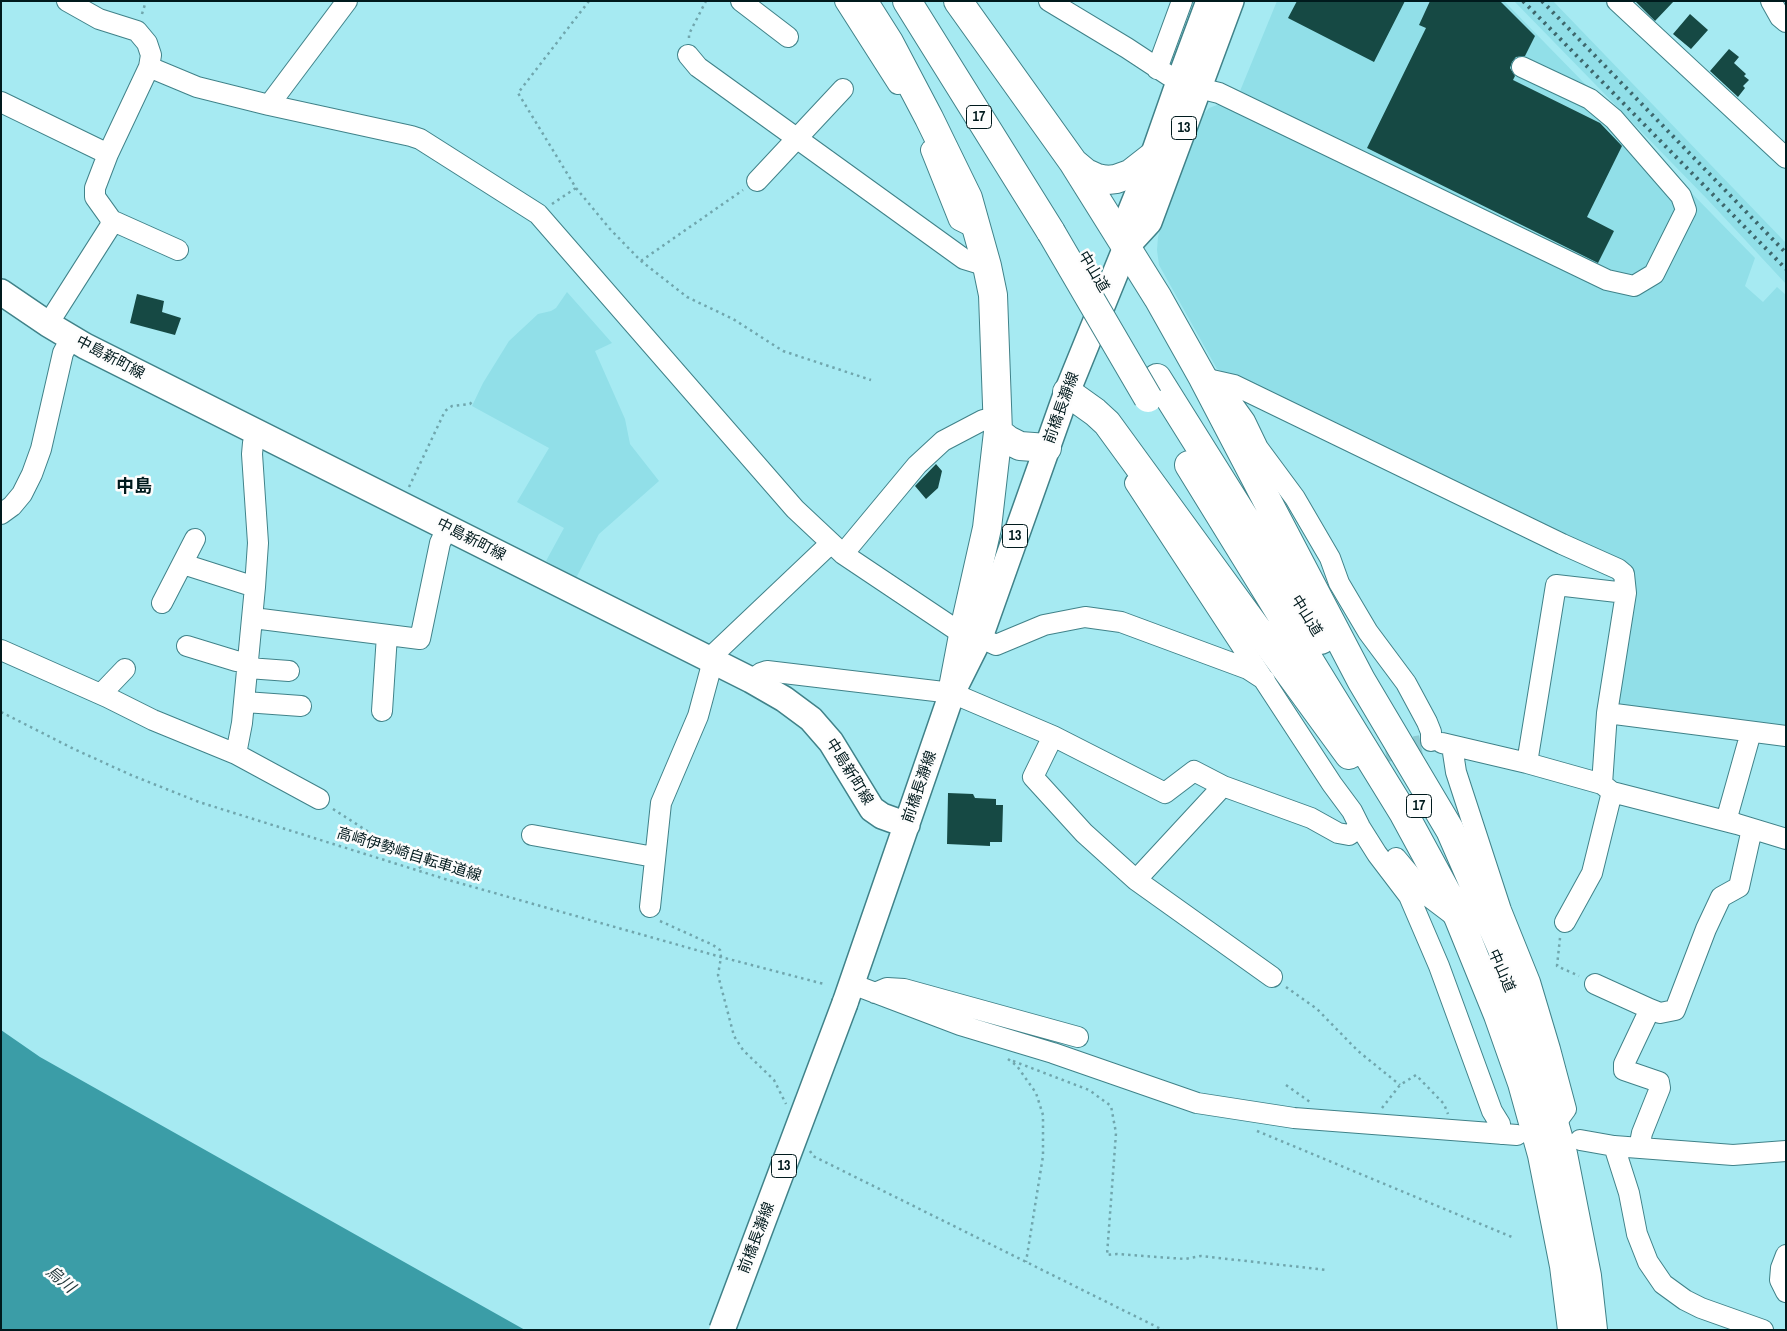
<!DOCTYPE html>
<meta charset="utf-8">
<style>
body{margin:0}
#map{position:relative;width:1787px;height:1331px;overflow:hidden;background:#a6eaf2;font-family:"Archivo Narrow",sans-serif}
canvas{display:block}
.frame{position:absolute;inset:0;border:2px solid #001a1d;pointer-events:none}
</style>
<div id="map">
<canvas width="1787" height="1331"></canvas>
<div class="frame"></div>
</div>
<script>
const c = document.querySelector('canvas').getContext('2d');
c.lineJoin = 'round';
function paint(path, color) {
  c.fillStyle = color;
  c.fill(path, 'evenodd');
}
function toPath(rows) {
  const path = new Path2D();
  for (const r of rows) {
    path.moveTo(r[0], r[1]);
    for (let i = 2; i < r.length; i += 2) path.lineTo(r[i], r[i + 1]);
  }
  return path;
}
function trace(path, color, width, dash) {
  c.strokeStyle = color;
  c.lineWidth = width;
  c.lineCap = dash ? 'butt' : 'round';
  c.setLineDash(dash || []);
  c.stroke(path);
}
function label(font, color, halo, rows, align = 'center') {
  c.font = font + ' "Archivo Narrow","Noto Sans JP",sans-serif';
  c.lineWidth = 5;
  c.setLineDash([]);
  c.textBaseline = 'middle';
  c.strokeStyle = halo;
  c.fillStyle = color;
  for (const [text, x, y, turn = 0] of rows) {
    c.save();
    c.translate(x, y);
    c.rotate((+turn || 0) * Math.PI / 180);
    c.textAlign = isNaN(turn) ? turn : align;
    if (halo) c.strokeText(text, 0, 0);
    c.fillText(text, 0, 0);
    c.restore();
  }
}
const built = toPath([
 [1277,1,1504,1,1755,258,1745,286,1763,302,1777,287,1786,295,1786,725,1618,707,1636,587,1632,585,1612,562,1217,369,1159,265,1157,250,1158,237,1166,211,1204,114,1209,108,1217,105,1266,105,1240,91],
 [1514,1,1553,1,1786,243,1786,284,1708,200],
 [567,292,612,343,595,351,625,419,630,444,659,481,599,534,576,578,546,561,564,528,517,502,549,448,472,406,483,383,509,341,538,314,551,311,556,308]
]);
const water = toPath([
 [1,1030,40,1057,525,1330,1,1330]
]);
const building = toPath([
 [1297,1,1405,1,1374,62,1288,18],
 [1430,1,1500,1,1535,36,1525,56,1516,57,1512,62,1510,68,1515,76,1513,80,1600,123,1622,146,1587,217,1614,231,1598,263,1367,148,1426,28,1419,25],
 [1635,1,1674,1,1655,21],
 [1690,14,1708,30,1691,49,1673,34],
 [1729,49,1739,57,1734,63,1746,74,1744,76,1749,80,1743,86,1745,88,1738,97,1710,71],
 [137,294,164,301,162,312,181,318,175,335,130,323],
 [936,464,942,471,938,488,926,499,915,486],
 [948,793,973,794,975,798,996,799,996,805,1003,805,1002,842,990,842,990,846,947,844]
]);
const minorTunnel = toPath([
 [1356,758,1421,745]
]);
const path = toPath([
 [589,1,518,93,576,188,610,229,641,261,687,297,733,319,783,351,871,380],
 [142,14,146,1],
 [689,38,689,34,706,1],
 [552,204,576,188],
 [641,261,743,190],
 [409,487,445,411,452,406,470,404,473,400],
 [1,712,74,749,131,775,199,802,445,879,721,957,824,984],
 [333,809,417,863,423,872],
 [660,921,713,945,720,950,721,957,718,975,734,1036,743,1050,774,1080,786,1104],
 [1560,938,1557,966,1579,976],
 [1286,987,1317,1009,1358,1051,1400,1085],
 [1008,1059,1017,1066,1036,1093,1043,1115,1043,1156,1026,1262],
 [1013,1061,1089,1090,1111,1106,1116,1133,1107,1255,1117,1254,1185,1259,1201,1256,1327,1270],
 [1286,1085,1310,1102],
 [1382,1108,1400,1085,1416,1075,1444,1104,1448,1114],
 [1257,1131,1512,1237],
 [810,1151,813,1156,1163,1330]
]);
const minor = toPath([
 [741,1,788,37],
 [845,1,898,84],
 [1049,1,1127,48,1168,75,1199,88,1219,93,1607,280,1634,286,1654,274,1686,210,1681,196,1614,119,1590,99,1522,67],
 [1617,1,1786,158],
 [1771,1,1780,17,1786,22],
 [688,55,698,67,964,259,987,266],
 [149,67,197,87,269,105,411,136,420,139,538,214,795,509,843,554,955,629,964,630,996,645,1044,625,1085,617,1121,622,1248,669,1265,680],
 [1157,69,1182,1],
 [1,102,108,154],
 [269,105,347,1],
 [931,150,959,220,977,229],
 [757,181,843,89],
 [111,220,178,250],
 [48,324,111,225,110,218,95,197,95,188,108,154,149,67,151,55,147,43,137,31,99,19,67,1],
 [1203,378,1234,385,1562,544,1618,569,1624,574,1626,593,1607,713,1602,784],
 [1217,382,1245,421,1258,448,1295,498,1330,558,1339,583,1368,632,1406,683,1427,722,1431,732,1431,741],
 [1135,483,1332,784,1352,811,1360,827,1377,854,1409,896,1439,966,1492,1111,1500,1124,1501,1134],
 [1,514,12,506,22,494,32,474,41,449,63,353,71,338],
 [843,554,917,465,943,441,983,420,999,417],
 [183,564,255,587],
 [162,603,195,539],
 [253,618,420,639,440,543,447,528],
 [187,646,236,661,249,662],
 [1,650,107,697,153,720,236,754,319,799],
 [248,668,289,671],
 [751,680,761,673,767,671,952,693,1053,736,1033,777,1084,833,1136,880,1272,977],
 [101,694,125,669],
 [245,702,301,706],
 [382,711,387,635],
 [1607,713,1786,736],
 [1053,736,1165,793,1194,771,1223,786,1311,818,1338,833,1349,835,1360,827],
 [1442,743,1527,763,1602,784,1612,792,1737,824,1786,839],
 [1452,746,1456,772,1501,910,1530,982,1550,1049,1566,1109,1555,1124],
 [236,754,242,723,255,587,258,543,252,454,253,443,258,433],
 [1527,763,1556,585,1626,593],
 [1726,821,1751,732],
 [532,835,654,857],
 [1396,858,1428,896,1457,918],
 [1136,880,1223,786],
 [650,907,661,803,698,716,715,653,831,543],
 [1565,922,1592,873,1612,792],
 [852,984,960,1025,1053,1053,1197,1103,1294,1118,1517,1135],
 [1595,984,1650,1009,1624,1064,1624,1070,1659,1082,1660,1088,1642,1133,1639,1148],
 [875,993,887,988,904,989,1078,1037],
 [1650,1009,1660,1013,1675,1010,1706,929,1721,897,1739,887,1752,829],
 [1580,1140,1614,1146,1733,1155,1786,1151],
 [1614,1146,1629,1193,1637,1234,1648,1262,1663,1284,1685,1300,1701,1308,1763,1330],
 [1786,1255,1781,1268,1780,1280,1786,1292]
]);
const major = toPath([
 [1126,247,1149,222,1231,1],
 [1,292,48,324,85,346,751,680,784,699,811,719,831,742,872,809,882,816,907,825],
 [845,1003,952,693,980,637,1067,392,1126,247,1130,213,1153,156,1180,79,1209,1]
]);
const highway = toPath([
 [863,1,889,42,929,118,968,198,987,266,993,295,998,432,1008,440,1020,446,1047,448],
 [907,1,1051,232],
 [958,1,1073,162,1158,298,1203,378,1361,680,1450,830,1502,949,1529,1036],
 [1074,163,1086,173,1097,178,1107,180,1116,179,1130,174,1153,156],
 [1157,378,1321,640],
 [1067,392,1095,412,1107,423,1349,755],
 [1189,465,1404,814,1448,895,1459,919,1498,1015,1522,1083,1542,1155,1564,1266,1572,1330],
 [952,693,964,630,987,528,998,432],
 [1522,1020,1529,1036,1563,1154,1587,1276,1593,1330]
]);
const rail = toPath([
 [1523,1,1786,269],
 [1542,1,1786,253]
]);
const majorBridge = toPath([
 [722,1330,845,1003]
]);
const highwayBridge = toPath([
 [1051,232,1148,398]
]);
const shields = [
 [979,117,25],
 [1184,128,25],
 [1015,536,25],
 [1419,806,25],
 [784,1166,25]
];
const shieldNames = [
 ["17",979,117],
 ["13",1184,128],
 ["13",1015,536],
 ["17",1419,806],
 ["13",784,1166]
];
const streetNames = [
 ["中山道",1093,272,59],
 ["中島新町線",110,358,28],
 ["前橋長瀞線",1062,408,-70],
 ["中島新町線",471,540,27],
 ["中山道",1306,616,58],
 ["中島新町線",849,772,58],
 ["前橋長瀞線",920,787,-71],
 ["高崎伊勢崎自転車道線",409,855,17],
 ["中山道",1501,971,66],
 ["前橋長瀞線",757,1238,-69]
];
const waterNames = [
 ["烏川",60,1280,40]
];
const quarterNames = [
 ["中島",134,487]
];
paint(built, '#91dfe8');
paint(water, '#3b9da7');
paint(building, '#164944');
trace(minorTunnel, '#8dcbd2', 20, [20, 10]);
trace(minor, '#408289', 22);
trace(major, '#408289', 28);
trace(highway, '#408289', 30);
trace(path, '#70a6ad', 2.5, [2.5, 4]);
trace(minor, '#fff', 20);
trace(major, '#fff', 25);
trace(highway, '#fff', 28);
trace(rail, '#3d666b', 4, [2.5, 5]);
trace(majorBridge, '#408289', 28, []);
trace(highwayBridge, '#408289', 30, []);
trace(majorBridge, '#fff', 25);
trace(highwayBridge, '#fff', 28);
for (const [x, y, w] of shields) {
  const box = new Path2D();
  box.roundRect(x - w / 2, y - 11.5, w, 23, 4);
  c.fillStyle = '#fdfdfd';
  c.fill(box);
  trace(box, '#001a1d', 1);
}
label('bold 14px', '#001a1d', null, shieldNames);
label('15px', '#001a1d', '#fdfdfd', streetNames);
label('italic 16px', '#1f3538', '#fdfdfd', waterNames);
label('bold 18px', '#001a1d', '#fdfdfd', quarterNames);
</script>
